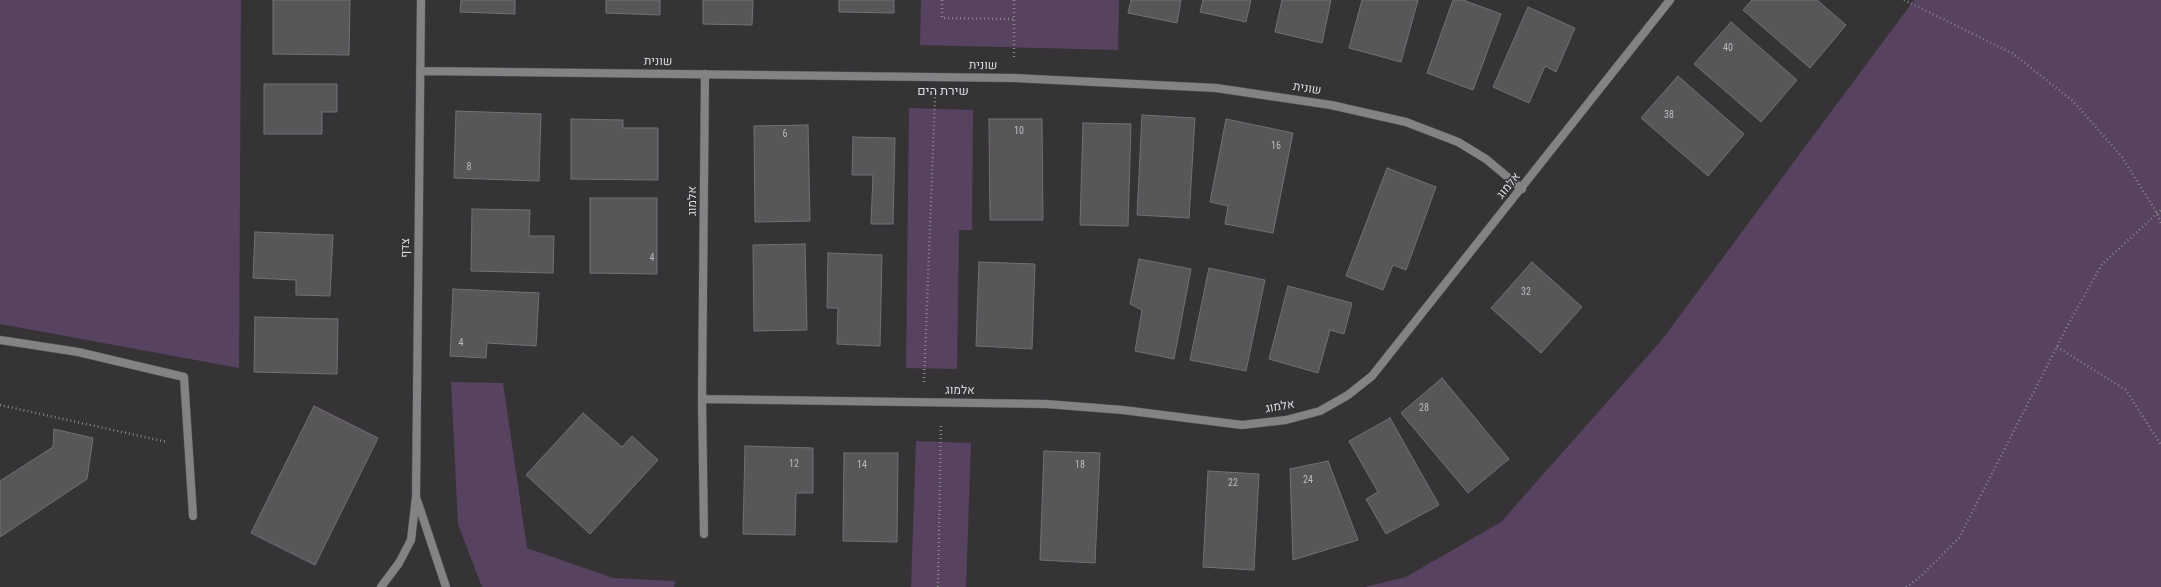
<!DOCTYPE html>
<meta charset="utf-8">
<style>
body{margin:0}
canvas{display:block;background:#353336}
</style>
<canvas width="2161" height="587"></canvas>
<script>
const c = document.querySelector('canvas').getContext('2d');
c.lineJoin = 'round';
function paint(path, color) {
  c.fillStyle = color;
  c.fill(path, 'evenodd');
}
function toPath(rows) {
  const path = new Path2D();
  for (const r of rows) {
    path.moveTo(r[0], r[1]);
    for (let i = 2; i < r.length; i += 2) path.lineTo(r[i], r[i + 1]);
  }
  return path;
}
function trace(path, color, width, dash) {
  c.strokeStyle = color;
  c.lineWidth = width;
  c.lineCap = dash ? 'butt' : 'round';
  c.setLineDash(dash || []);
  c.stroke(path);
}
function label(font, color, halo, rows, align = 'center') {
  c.font = font + ' "Roboto Condensed",Heebo,sans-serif';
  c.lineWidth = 3;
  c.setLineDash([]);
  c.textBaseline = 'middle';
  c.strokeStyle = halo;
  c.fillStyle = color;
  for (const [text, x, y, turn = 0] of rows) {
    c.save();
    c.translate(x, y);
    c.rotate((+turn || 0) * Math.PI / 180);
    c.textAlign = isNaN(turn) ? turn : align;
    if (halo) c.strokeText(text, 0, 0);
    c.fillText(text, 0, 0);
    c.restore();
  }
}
const green = toPath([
 [0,0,241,0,239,368,0,324],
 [921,0,1119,0,1118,50,920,45],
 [1914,0,2161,0,2161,587,1365,587,1406,577,1501,522,1661,341],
 [909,108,973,110,972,230,959,230,957,369,906,368],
 [451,382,503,383,527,548,613,578,675,581,674,587,482,587,458,524],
 [916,441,971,443,966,587,911,587]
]);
const building = toPath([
 [273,0,350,0,349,55,273,54,273,0],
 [461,0,515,0,515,14,460,12,461,0],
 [606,0,660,0,660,15,606,13,606,0],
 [703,0,753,0,752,25,703,24,703,0],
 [839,0,894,0,894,13,839,12,839,0],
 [1131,0,1181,0,1177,23,1128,13,1131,0],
 [1203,0,1251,0,1246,22,1200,12,1203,0],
 [1282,0,1331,0,1322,43,1275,32,1282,0],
 [1362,0,1418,0,1401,62,1349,48,1362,0],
 [1453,0,1463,0,1501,14,1473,90,1427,73,1453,0],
 [1752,0,1817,0,1846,25,1810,68,1743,10,1752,0],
 [1528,7,1575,28,1556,72,1545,66,1529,103,1493,87,1528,7],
 [1731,22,1797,80,1761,122,1694,64,1731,22],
 [1678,76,1744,134,1708,176,1641,118,1678,76],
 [264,84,337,84,337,112,322,112,322,134,264,134,264,84],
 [456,111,541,114,539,181,454,178,456,111],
 [1142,115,1195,118,1189,218,1137,215,1142,115],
 [571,119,623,120,623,128,658,128,658,180,571,179,571,119],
 [989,119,1042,119,1043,220,990,220,989,119],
 [1226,119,1293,133,1273,233,1225,224,1228,206,1210,202,1226,119],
 [1083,123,1131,124,1128,226,1080,225,1083,123],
 [808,125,810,221,755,222,754,126,808,125],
 [853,137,895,138,893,224,871,224,873,175,852,175,853,137],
 [1387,168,1436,187,1406,270,1393,265,1383,290,1346,276,1387,168],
 [590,198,657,198,657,274,590,273,590,198],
 [472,209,530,210,529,236,554,236,553,273,471,271,472,209],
 [255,232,333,235,330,296,296,295,296,280,253,278,255,232],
 [805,244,807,330,754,331,753,245,805,244],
 [828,253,882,255,880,346,837,344,838,308,827,308,828,253],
 [1139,259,1191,269,1174,359,1135,351,1142,310,1130,304,1139,259],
 [979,262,1035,264,1032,349,976,346,979,262],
 [1532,262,1582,307,1541,353,1491,308,1532,262],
 [1209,268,1265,280,1246,371,1190,360,1209,268],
 [1288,286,1352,303,1344,334,1330,330,1318,373,1269,359,1288,286],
 [453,289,539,293,536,346,487,343,486,358,450,356,453,289],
 [255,317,338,319,337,374,254,372,255,317],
 [1442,378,1509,459,1468,493,1401,413,1442,378],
 [314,406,378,438,315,565,251,533,314,406],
 [583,413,622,447,632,436,658,460,590,534,526,475,583,413],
 [1390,418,1439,505,1386,534,1366,499,1378,492,1349,441,1390,418],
 [54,429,93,438,87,479,0,537,0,481,53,447,54,429],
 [745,446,813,448,813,493,796,493,795,535,743,534,745,446],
 [1044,451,1100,453,1095,563,1040,560,1044,451],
 [844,453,898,453,897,542,843,541,844,453],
 [1328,461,1358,540,1293,560,1290,469,1328,461],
 [1208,471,1259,474,1254,570,1203,567,1208,471]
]);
const path = toPath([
 [942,0,942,18,1014,19],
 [1014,0,1014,58],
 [1904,0,2012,53,2073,101,2122,157,2157,213,2161,224],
 [2057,347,2126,390,2161,445],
 [924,382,935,97],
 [0,405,167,442],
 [938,587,941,424],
 [1906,587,1919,578,1959,538,2069,323,2102,264,2161,210]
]);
const service = toPath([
 [0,340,78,352,184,377,193,516]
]);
const minor = toPath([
 [420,71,1014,78,1216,88,1331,105,1406,122,1458,142,1486,159,1522,189],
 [702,399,1046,404,1123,410,1242,425,1286,420,1320,411,1348,395,1372,376,1670,0],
 [417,500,446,587],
 [704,534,702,399,705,74],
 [381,587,399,563,411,540,416,497,421,0]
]);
const numberNames = [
 ["40",1728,48],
 ["38",1669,115],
 ["10",1019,131],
 ["6",785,134],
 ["16",1276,146],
 ["8",469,167],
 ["4",652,258],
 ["32",1526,292],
 ["4",461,343],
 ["28",1424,408],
 ["12",794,464],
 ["14",862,465],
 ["18",1080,465],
 ["24",1308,480],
 ["22",1233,483]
];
const streetNames = [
 ["שונית",658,62,1],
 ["שונית",983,66,1],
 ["שונית",1307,89,9],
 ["אלמוג",1509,186,-51],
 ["אלמוג",693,201,-90],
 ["צדף",406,248,-89],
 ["אלמוג",960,391,1],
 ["אלמוג",1280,407,-10]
];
const neighbourhoodNames = [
 ["שירת הים",943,92]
];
paint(green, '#574260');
paint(building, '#585659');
trace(building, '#737074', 1);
trace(service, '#535154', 9);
trace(minor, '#535154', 9);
trace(path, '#878588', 2.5, [1, 3]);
trace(service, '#838284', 8);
trace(minor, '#838284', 8);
label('10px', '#bcbabd', null, numberNames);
label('12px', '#dddbde', '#353336', streetNames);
label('13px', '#dddbde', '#353336', neighbourhoodNames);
</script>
